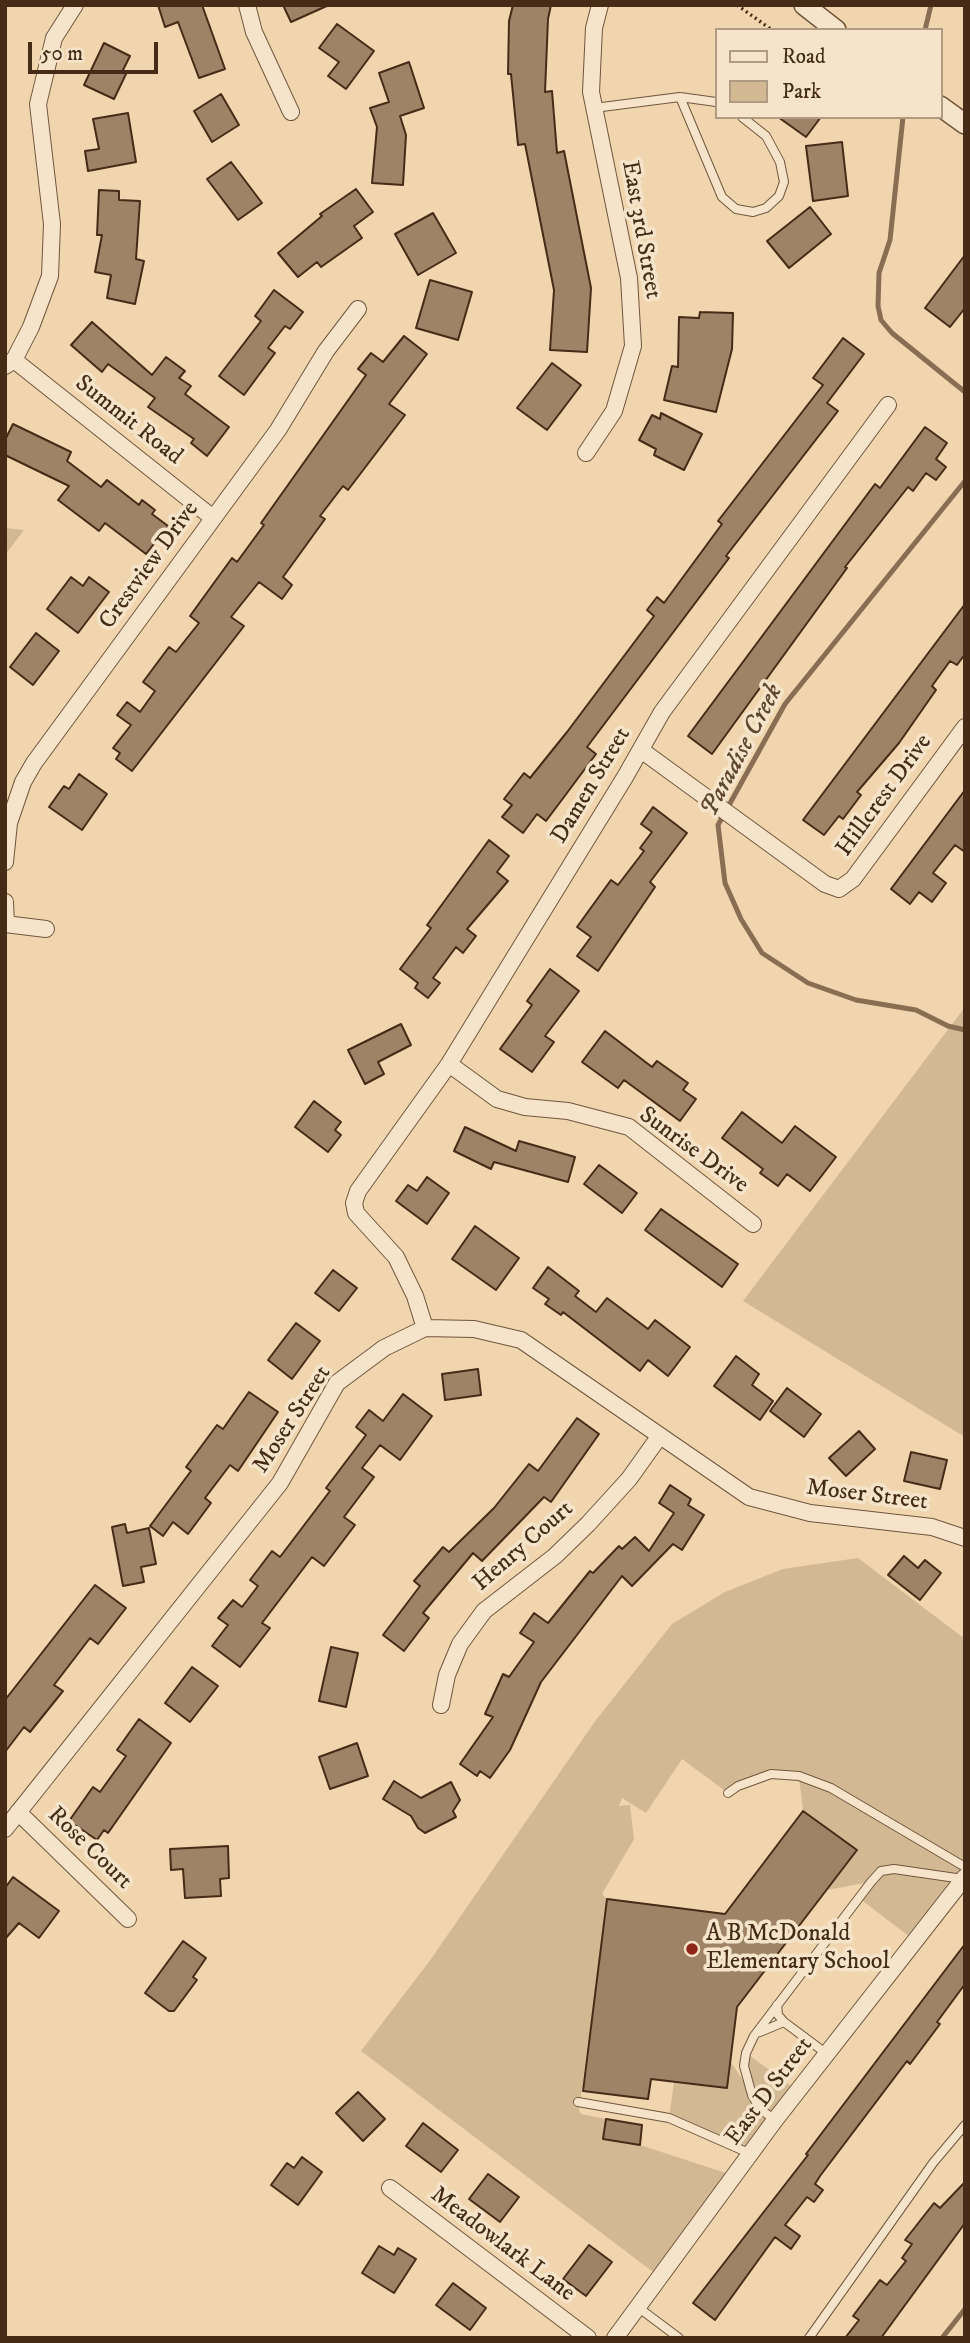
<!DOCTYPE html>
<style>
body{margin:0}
#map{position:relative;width:970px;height:2343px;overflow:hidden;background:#f0d5ae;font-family:"IM FELL DW Pica",serif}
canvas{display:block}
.frame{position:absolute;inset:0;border:7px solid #462b17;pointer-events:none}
.legend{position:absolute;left:715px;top:28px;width:228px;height:91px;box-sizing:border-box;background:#f5e4ca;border:2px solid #af9a82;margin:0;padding:9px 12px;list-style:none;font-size:21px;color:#462b17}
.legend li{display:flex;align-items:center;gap:14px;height:35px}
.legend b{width:35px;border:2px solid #af9a82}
.scale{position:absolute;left:28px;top:42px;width:130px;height:32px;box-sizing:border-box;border:4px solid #462b17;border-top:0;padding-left:9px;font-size:21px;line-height:24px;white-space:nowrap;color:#462b17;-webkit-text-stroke:5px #f5e4ca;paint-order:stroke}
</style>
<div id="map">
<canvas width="970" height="2343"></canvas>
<div class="frame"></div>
<ul class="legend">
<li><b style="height:9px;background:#f5e4ca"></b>Road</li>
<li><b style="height:19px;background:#d3b894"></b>Park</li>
</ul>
<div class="scale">50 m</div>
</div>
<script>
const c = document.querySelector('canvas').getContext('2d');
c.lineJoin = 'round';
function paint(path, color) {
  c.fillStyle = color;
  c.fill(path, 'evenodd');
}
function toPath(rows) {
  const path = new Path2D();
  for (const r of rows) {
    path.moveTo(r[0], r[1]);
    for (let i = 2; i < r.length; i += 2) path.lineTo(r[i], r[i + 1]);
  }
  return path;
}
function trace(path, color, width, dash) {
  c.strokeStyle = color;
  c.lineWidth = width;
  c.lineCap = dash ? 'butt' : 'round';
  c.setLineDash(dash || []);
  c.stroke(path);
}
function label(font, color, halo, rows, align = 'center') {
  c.font = font + ' "IM FELL DW Pica",serif';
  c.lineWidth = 7;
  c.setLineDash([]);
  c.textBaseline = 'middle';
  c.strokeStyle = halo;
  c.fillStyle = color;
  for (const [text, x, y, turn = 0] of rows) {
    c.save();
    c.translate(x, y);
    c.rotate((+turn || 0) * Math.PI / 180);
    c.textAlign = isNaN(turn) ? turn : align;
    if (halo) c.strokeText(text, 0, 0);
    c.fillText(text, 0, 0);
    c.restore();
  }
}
const green = toPath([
 [5,528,24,530,5,555],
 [965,1007,965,1437,743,1301],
 [858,1558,965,1639,965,1877,915,1941,859,1898,870,1882,827,1890,857,1850,803,1811,799,1776,771,1774,728,1793,682,1759,646,1813,622,1798,619,1806,630,1805,634,1839,602,1894,607,1899,579,2110,581,2114,606,2119,604,2139,640,2145,735,2176,661,2278,361,2051,431,1959,596,1720,672,1624,725,1592,783,1569],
 [746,2053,798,2091,751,2154,669,2118,674,2082,727,2088,730,2061,750,2091]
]);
const stream = toPath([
 [925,30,931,5],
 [903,117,890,240,879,273,878,306,881,320,892,333,965,392],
 [965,481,785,704,718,825,725,883,741,919,762,953,808,983,856,1000,916,1010,948,1026,965,1030],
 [942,2338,965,2309]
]);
const building = toPath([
 [158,5,202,5,225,69,199,78,178,22,165,27,158,5],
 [283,5,329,5,291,22,283,5],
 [513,5,551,5,548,19,545,92,552,91,557,153,564,151,591,288,587,352,550,350,554,290,525,144,518,145,511,74,508,74,509,21,513,5],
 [337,24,374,51,346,89,328,76,339,62,319,48,337,24],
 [104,43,130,56,122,72,126,74,114,99,84,85,104,43],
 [409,62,424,108,400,116,406,135,403,185,372,183,377,127,370,108,389,102,379,73,409,62],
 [221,94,239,125,212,142,194,111,221,94],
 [128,113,136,162,88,171,85,151,99,149,93,119,128,113],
 [778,117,821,117,806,137,778,117],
 [842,142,848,196,813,201,806,146,842,142],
 [231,162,262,203,238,220,207,179,231,162],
 [356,189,373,212,354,226,362,238,321,267,317,262,298,277,278,253,322,216,320,214,356,189],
 [99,190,119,191,119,200,140,201,136,259,144,261,135,304,107,298,111,275,95,272,102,235,97,235,99,190],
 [810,207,831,234,789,268,767,241,810,207],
 [433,213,456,253,418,275,395,234,433,213],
 [965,255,965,308,950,327,925,308,965,255],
 [430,280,472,292,458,340,416,328,430,280],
 [274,290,303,312,290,329,285,326,268,348,275,353,244,395,219,376,261,321,255,316,274,290],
 [700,312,733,313,732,349,716,412,664,400,672,366,678,367,679,317,699,318,700,312],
 [92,322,152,375,166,357,185,371,179,378,191,386,185,394,229,427,207,456,191,443,194,439,148,407,155,398,108,364,102,372,71,345,92,322],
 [404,336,427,354,389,404,405,415,348,490,343,486,320,516,325,519,283,577,292,585,282,599,259,582,231,617,244,626,132,771,116,759,120,753,113,748,131,725,117,715,127,702,140,712,155,691,143,682,169,647,176,652,199,623,190,616,232,558,237,562,264,525,261,523,366,375,358,369,371,353,383,362,404,336],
 [843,338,864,354,827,403,838,411,726,556,729,558,587,747,596,754,561,801,546,821,537,814,523,833,502,817,512,805,504,799,524,773,530,778,567,732,654,616,647,610,657,597,664,603,722,524,718,521,823,385,813,378,843,338],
 [552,363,581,385,547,430,517,408,552,363],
 [661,413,702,434,684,470,654,455,656,449,639,440,652,415,660,419,661,413],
 [13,424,71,452,67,461,101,487,107,480,139,505,142,500,155,510,152,514,168,526,146,554,105,523,99,531,58,500,69,486,5,455,5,440,13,424],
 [925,427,947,443,936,459,946,467,936,480,926,473,913,491,908,487,845,567,847,568,712,754,688,736,875,484,880,488,925,427],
 [71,577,83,586,89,577,109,592,78,633,47,609,71,577],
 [965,604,965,654,957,665,950,661,932,686,936,690,899,743,857,792,861,795,843,819,839,816,824,835,803,820,965,604],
 [36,633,59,651,33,685,10,667,36,633],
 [79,774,107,794,82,830,49,807,64,786,69,789,79,774],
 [965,790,965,852,955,845,933,873,946,883,932,902,919,892,910,904,891,889,965,790],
 [653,807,687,833,650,882,655,887,598,971,577,956,591,937,577,927,611,880,618,885,644,851,640,848,652,832,641,824,653,807],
 [489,840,509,856,497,872,508,881,467,929,476,936,463,953,456,947,433,978,440,983,428,998,415,988,418,983,400,969,431,928,427,925,489,840],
 [550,969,579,991,545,1036,554,1042,532,1072,500,1049,532,1005,527,1001,550,969],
 [401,1024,411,1045,378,1062,384,1074,365,1084,348,1050,401,1024],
 [605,1031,652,1067,657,1061,688,1083,683,1090,696,1099,680,1121,624,1080,618,1088,582,1062,605,1031],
 [314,1101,341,1122,335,1130,341,1135,328,1152,295,1127,314,1101],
 [742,1112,782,1143,795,1126,836,1157,810,1191,787,1174,778,1186,760,1173,763,1169,722,1138,742,1112],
 [465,1127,516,1151,519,1141,575,1157,568,1182,494,1162,491,1169,454,1151,465,1127],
 [599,1165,637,1193,622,1213,584,1184,599,1165],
 [427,1177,449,1193,427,1224,396,1201,408,1185,417,1191,427,1177],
 [661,1209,738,1264,722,1287,645,1230,661,1209],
 [475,1226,519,1258,496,1290,452,1259,475,1226],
 [548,1267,579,1291,575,1296,596,1312,607,1298,648,1329,655,1320,690,1347,668,1376,648,1360,640,1371,563,1312,561,1315,545,1304,549,1299,533,1288,548,1267],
 [333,1270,357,1288,339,1311,315,1293,333,1270],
 [296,1323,320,1341,292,1379,268,1360,296,1323],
 [736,1356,759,1374,752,1385,773,1401,760,1420,714,1386,736,1356],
 [478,1369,481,1395,445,1400,442,1374,478,1369],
 [787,1388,821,1414,804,1437,770,1411,787,1388],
 [249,1392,278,1412,238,1471,230,1465,205,1498,211,1503,188,1534,173,1522,163,1536,150,1526,191,1471,186,1467,217,1425,223,1429,249,1392],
 [403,1394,432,1416,400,1460,380,1445,362,1468,374,1477,344,1517,355,1525,324,1566,312,1557,262,1623,270,1628,240,1667,212,1646,228,1625,218,1618,233,1600,242,1607,258,1586,250,1580,272,1551,280,1557,330,1491,326,1488,366,1435,356,1427,369,1410,383,1421,403,1394],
 [577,1418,599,1434,551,1502,544,1497,482,1561,473,1553,423,1613,429,1618,404,1651,383,1635,420,1586,414,1581,443,1547,449,1552,494,1508,529,1464,538,1471,577,1418],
 [859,1431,875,1449,846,1476,829,1458,859,1431],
 [911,1452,947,1460,940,1489,904,1481,911,1452],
 [670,1485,691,1499,688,1505,704,1515,682,1550,673,1544,632,1586,622,1576,541,1682,510,1750,490,1778,480,1771,477,1776,460,1764,493,1717,485,1714,503,1674,509,1677,534,1642,520,1633,534,1613,548,1623,590,1571,593,1573,619,1546,622,1549,635,1537,649,1551,674,1513,659,1503,670,1485],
 [125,1524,127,1533,149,1528,156,1564,141,1567,144,1582,123,1586,112,1527,125,1524],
 [904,1556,918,1568,925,1560,941,1573,920,1600,888,1575,904,1556],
 [95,1585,126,1608,98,1644,90,1638,54,1685,63,1691,30,1732,24,1727,5,1752,5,1700,95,1585],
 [331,1647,358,1653,346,1707,319,1701,331,1647],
 [192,1667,218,1686,190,1722,165,1703,192,1667],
 [139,1719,171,1743,108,1833,104,1830,97,1840,69,1821,93,1787,100,1792,126,1756,117,1750,139,1719],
 [357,1743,368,1776,330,1789,319,1757,357,1743],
 [394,1781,421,1798,451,1782,460,1800,453,1811,456,1817,425,1833,418,1828,411,1816,383,1799,394,1781],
 [803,1811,857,1850,737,2007,727,2088,651,2079,648,2099,583,2091,607,1899,725,1914,803,1811],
 [228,1846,229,1878,220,1879,221,1896,185,1898,183,1869,171,1870,170,1849,228,1846],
 [13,1877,59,1911,39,1938,19,1923,5,1939,5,1888,13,1877],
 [183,1941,206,1958,193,1977,197,1980,174,2011,169,2011,145,1993,183,1941],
 [965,1944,965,1984,937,2022,940,2024,910,2064,907,2061,820,2176,815,2184,823,2190,814,2202,807,2197,785,2225,800,2236,791,2249,775,2237,715,2320,693,2303,808,2155,806,2154,965,1944],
 [358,2092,385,2119,363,2141,336,2113,358,2092],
 [606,2119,642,2125,640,2145,603,2139,606,2119],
 [423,2123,458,2150,441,2172,406,2146,423,2123],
 [302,2157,322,2172,298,2205,271,2185,287,2163,294,2168,302,2157],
 [488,2174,519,2197,500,2222,469,2199,488,2174],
 [965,2182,965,2223,881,2338,845,2338,859,2320,853,2316,880,2280,887,2285,906,2261,902,2258,912,2244,905,2240,934,2203,940,2208,965,2182],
 [589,2245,612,2262,586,2296,563,2279,589,2245],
 [379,2246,394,2255,398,2248,416,2259,394,2293,362,2273,379,2246],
 [453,2283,486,2308,470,2330,436,2305,453,2283]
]);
const path = toPath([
 [737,5,772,30]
]);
const service = toPath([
 [680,97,722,197,736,209,753,212,766,208,779,196,784,182,780,162,766,136,742,117],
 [594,108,680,97,716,102],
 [728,1793,738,1786,771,1774,799,1776,831,1788,965,1867],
 [777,2005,778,2015,784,2022,827,2054],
 [760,2032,784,2022],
 [578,2102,669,2118,751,2154],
 [775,2120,760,2109,752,2095,744,2066,746,2053,754,2036,871,1882,881,1871,894,1869,963,1879],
 [639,2308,679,2338],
 [809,2338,933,2163,965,2125]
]);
const minor = toPath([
 [247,5,254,32,291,112],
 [14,360,213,518],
 [5,366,14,360,31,327,50,276,52,224,38,104,54,38,75,5],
 [586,453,614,411,633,346,629,278,591,92,594,28,600,5],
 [641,750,825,884,839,889,853,879,965,727],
 [5,862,9,823,23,782,34,763,278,430,326,351,358,309],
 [5,902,6,924],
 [5,924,46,929],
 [449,1064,497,1099,525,1107,568,1111,629,1127,753,1224],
 [425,1328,415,1296,396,1257,356,1213,354,1203,358,1191,449,1064,625,777,662,712,888,405],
 [441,1705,447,1675,460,1644,484,1611,555,1556,588,1524,629,1479,659,1437],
 [18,1812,128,1919],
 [5,1829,280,1483,337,1383,384,1348,425,1328,474,1329,521,1340,749,1497,810,1513,932,1527,965,1538],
 [390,2188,588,2338],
 [615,2338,775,2120,965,1877]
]);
const tertiary = toPath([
 [804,5,836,30],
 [940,106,965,124]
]);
const markers = [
 [692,1949,7,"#8f2418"]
];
const streetNames = [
 ["East 3rd Street",640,230,80],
 ["Summit Road",128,421,38],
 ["Crestview Drive",150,566,-54],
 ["Damen Street",592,786,-59],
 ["Hillcrest Drive",885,796,-54],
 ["Sunrise Drive",693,1151,36],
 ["Moser Street",293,1420,-57],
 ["Moser Street",867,1496,7],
 ["Henry Court",524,1547,-41],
 ["Rose Court",89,1849,44],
 ["East D Street",770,2092,-53],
 ["Meadowlark Lane",502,2245,37]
];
const poiNames = [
 ["A B McDonald",706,1935],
 ["Elementary School",706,1963]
];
const waterNames = [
 ["Paradise Creek",743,751,-62]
];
paint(green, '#d3b894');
trace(stream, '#896e53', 5);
paint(building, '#9e8366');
trace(building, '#462b17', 2);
trace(service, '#70563d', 10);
trace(minor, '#70563d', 18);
trace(tertiary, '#70563d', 22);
trace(path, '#462b17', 3.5, [2, 3.5]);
trace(service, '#f5e4ca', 8);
trace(minor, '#f5e4ca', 16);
trace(tertiary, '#f5e4ca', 19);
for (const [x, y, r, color] of markers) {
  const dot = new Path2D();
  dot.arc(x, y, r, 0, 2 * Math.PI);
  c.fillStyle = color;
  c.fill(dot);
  trace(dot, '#f5e4ca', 2.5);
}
label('24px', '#462b17', '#f5e4ca', streetNames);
label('24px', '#462b17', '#f5e4ca', poiNames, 'left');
label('italic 26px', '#624730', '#f5e4ca', waterNames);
</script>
